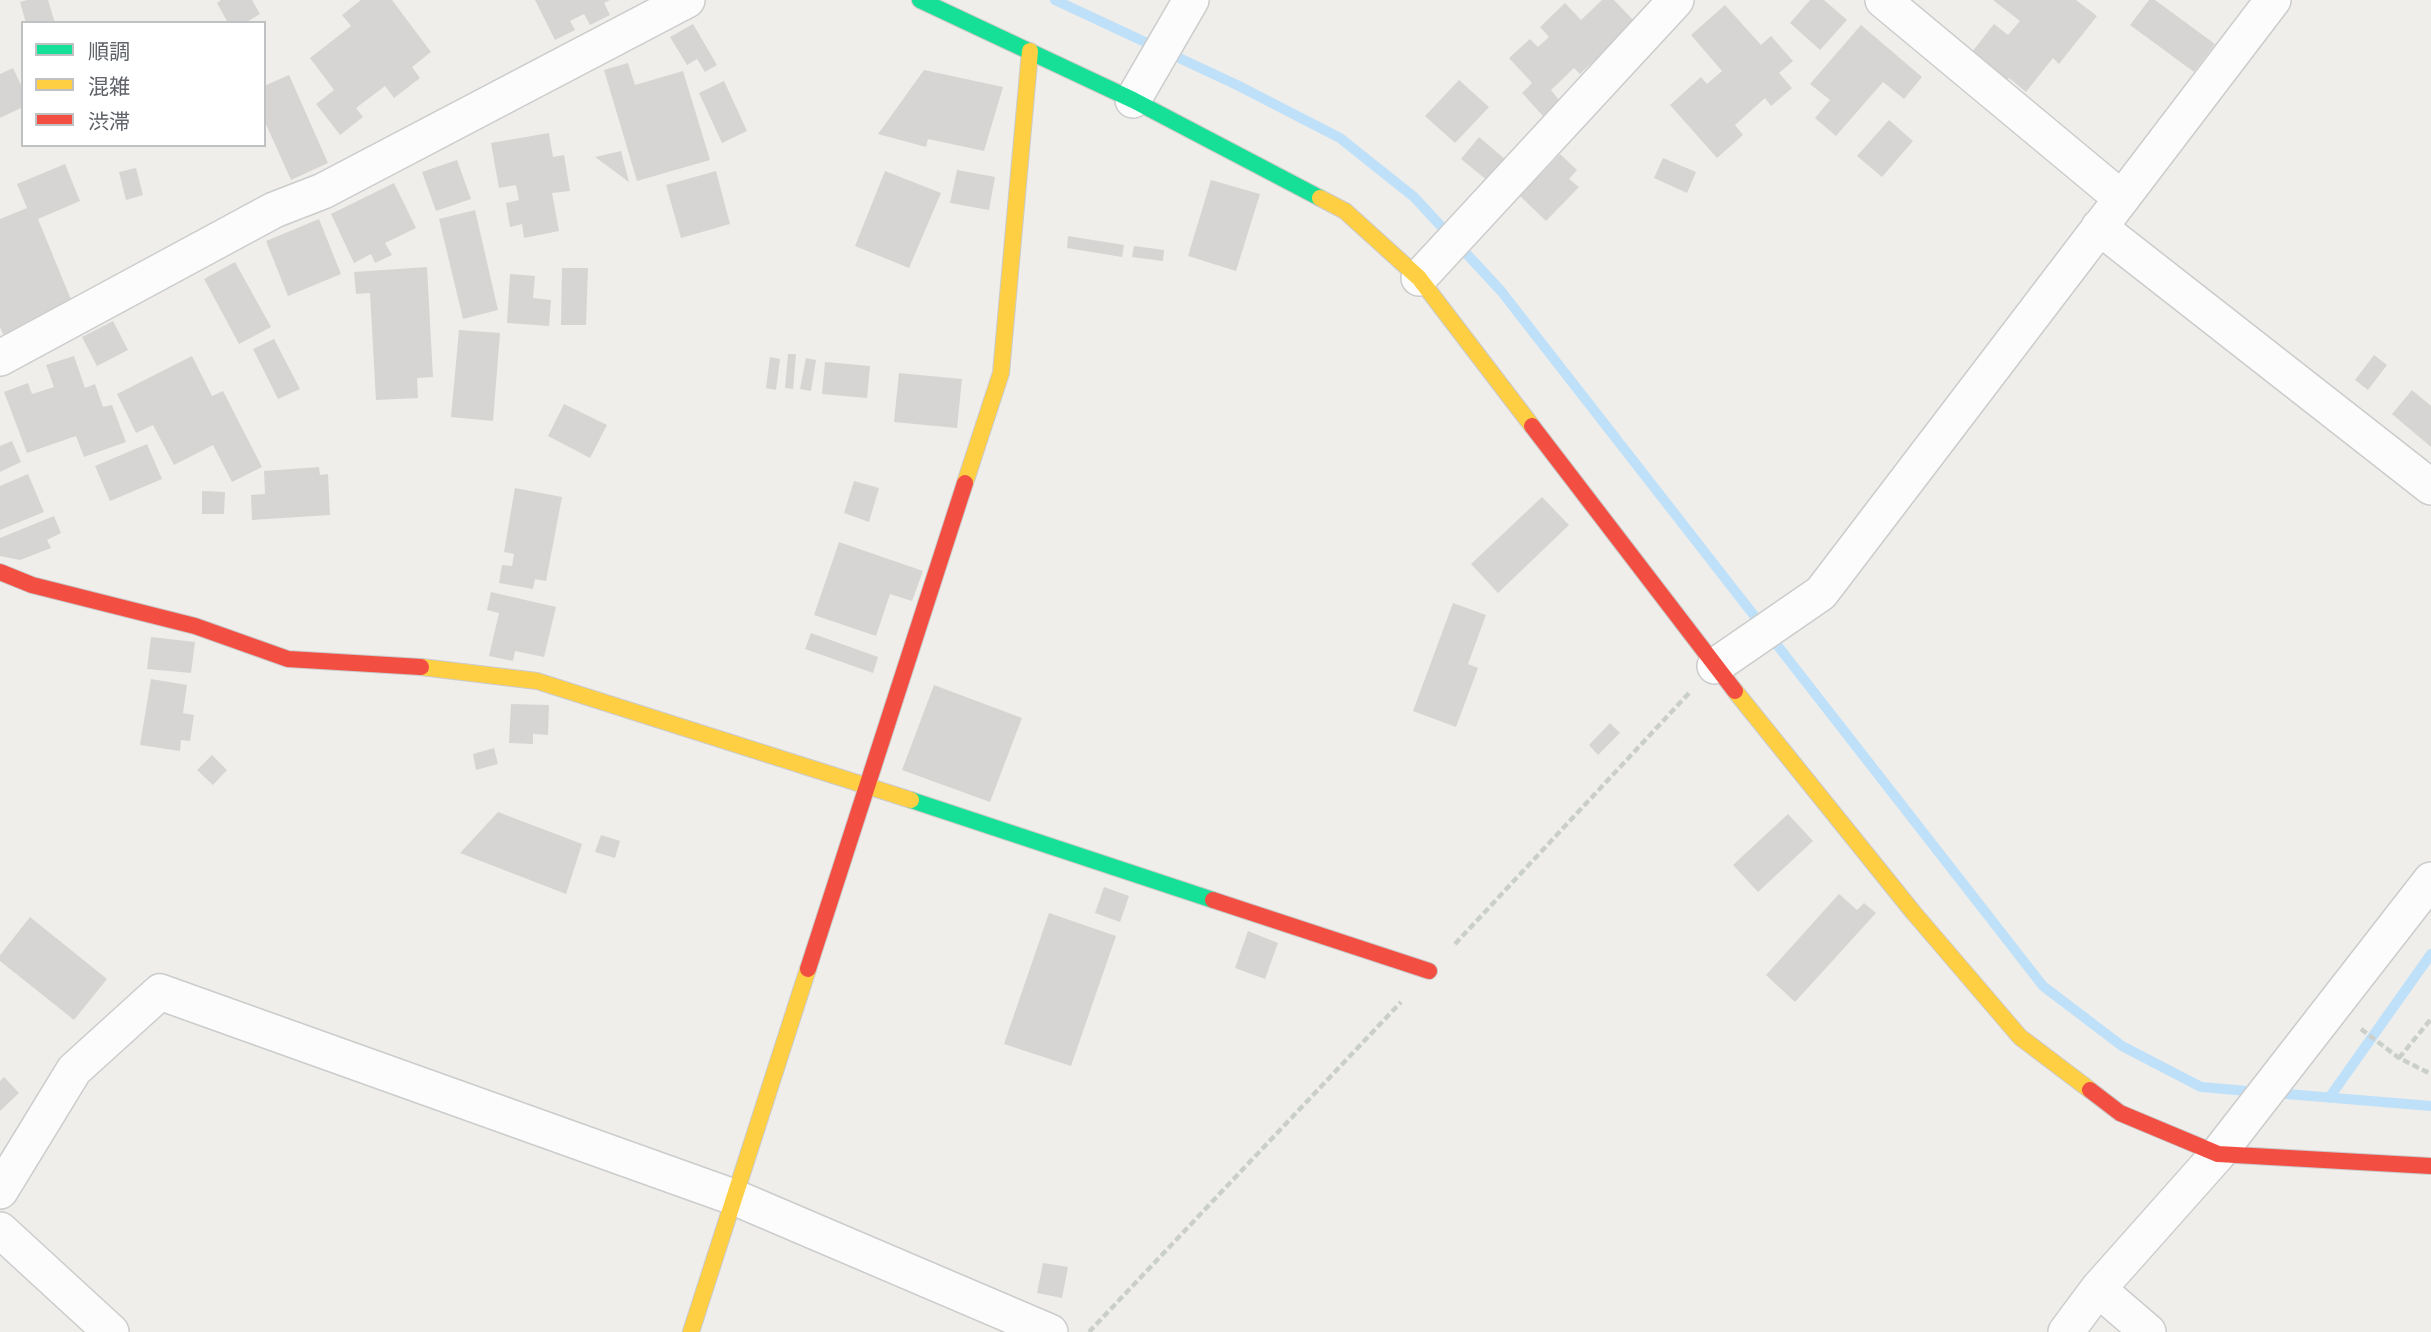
<!DOCTYPE html>
<meta charset="utf-8">
<style>
body{margin:0}
#map{position:relative;width:2431px;height:1332px;overflow:hidden;background:#efeeea;font-family:"Open Sans","Noto Sans JP",sans-serif}
canvas{display:block}
.legend{position:absolute;left:21px;top:21px;width:245px;height:126px;box-sizing:border-box;background:#fff;border:2px solid #bfc1c3;margin:0;padding:9px 12px;list-style:none;font-size:21px;color:#5f6368}
.legend li{display:flex;align-items:center;gap:14px;height:35px}
.legend b{width:35px;border:2px solid #bfc1c3}
</style>
<div id="map">
<canvas width="2431" height="1332"></canvas>
<ul class="legend">
<li><b style="height:9px;background:#16e098"></b>順調</li>
<li><b style="height:9px;background:#ffcf43"></b>混雑</li>
<li><b style="height:9px;background:#f24e42"></b>渋滞</li>
</ul>
</div>
<script>
const c = document.querySelector('canvas').getContext('2d');
c.lineJoin = 'round';
function toPath(rows) {
  const path = new Path2D();
  for (const r of rows) {
    path.moveTo(r[0], r[1]);
    for (let i = 2; i < r.length; i += 2) path.lineTo(r[i], r[i + 1]);
  }
  return path;
}
function trace(path, color, width, dash) {
  c.strokeStyle = color;
  c.lineWidth = width;
  c.lineCap = dash ? 'butt' : 'round';
  c.setLineDash(dash || []);
  c.stroke(path);
}
function paint(path, color) {
  c.fillStyle = color;
  c.fill(path, 'evenodd');
}
const stream = toPath([
 [1055,0,1237,85,1340,138,1414,197,1501,291,2043,986,2122,1046,2201,1087,2259,1092],
 [2275,1093,2431,1106],
 [2329,1098,2431,954]
]);
const building = toPath([
 [27,0,48,0,55,23,26,23,20,2],
 [221,0,252,0,260,14,245,23,228,23,217,3],
 [361,0,392,0,431,52,412,67,420,78,394,98,385,86,356,108,363,117,340,135,316,104,334,90,310,58,351,26,342,15],
 [535,0,610,0,604,3,610,15,590,25,584,14,570,21,575,30,555,40],
 [1602,0,1614,0,1635,22,1580,74,1574,68,1551,90,1559,100,1543,116,1522,93,1532,83,1509,58,1530,39,1538,47,1549,37,1540,27,1565,3,1581,20],
 [1810,0,1824,0,1847,20,1820,50,1790,23],
 [1993,0,2076,0,2097,16,2059,64,2053,58,2026,92,2009,78,2003,85,1968,57,1994,24,2008,35,2020,21],
 [2149,0,2155,0,2215,44,2194,72,2130,25],
 [1725,5,1761,45,1771,36,1793,61,1779,73,1792,88,1771,106,1765,98,1735,125,1743,135,1717,158,1670,105,1701,77,1707,84,1722,71,1691,35],
 [693,24,717,65,705,72,697,59,687,65,670,37],
 [1861,25,1922,77,1904,99,1883,82,1836,136,1815,118,1830,100,1810,84],
 [628,63,635,85,683,71,710,160,637,181,604,70],
 [13,68,23,89,23,107,0,118,0,74],
 [924,70,1003,87,984,151,928,139,926,147,878,134],
 [289,75,328,163,291,180,264,120,264,86],
 [1459,80,1489,107,1455,143,1425,116],
 [724,81,747,131,722,143,699,93],
 [1889,120,1913,141,1882,177,1857,156],
 [549,133,553,157,564,155,570,191,552,193,559,231,524,238,522,224,510,227,506,203,519,200,516,185,499,188,491,143],
 [1479,137,1506,160,1488,181,1461,159],
 [621,151,629,182,595,157],
 [1560,154,1577,170,1569,179,1579,187,1546,221,1520,196],
 [1663,158,1696,172,1687,193,1654,178],
 [457,160,471,199,436,211,422,172],
 [65,164,80,201,38,219,74,307,4,336,0,327,0,219,27,208,17,184],
 [136,168,143,195,126,200,119,172],
 [957,170,995,177,989,210,950,203],
 [716,171,730,224,681,238,666,185],
 [885,171,941,193,909,268,855,246],
 [1211,180,1260,194,1236,271,1188,256],
 [394,183,416,228,385,243,392,255,375,263,371,254,354,263,331,214],
 [475,210,498,310,463,319,439,219],
 [319,219,341,274,288,296,266,241],
 [1068,236,1124,245,1122,257,1067,248],
 [1134,246,1164,250,1163,261,1132,257],
 [235,262,271,327,239,344,204,279],
 [427,267,433,377,417,378,418,398,376,400,370,293,356,294,354,272],
 [562,268,588,268,586,325,561,325],
 [510,274,535,276,533,298,551,300,549,326,507,323],
 [113,321,128,350,97,366,82,337],
 [459,330,500,333,493,421,451,417],
 [274,339,300,389,278,399,253,349],
 [788,354,796,354,793,389,785,388],
 [2374,355,2387,365,2368,390,2355,380],
 [74,356,85,388,95,384,103,407,112,405,126,442,84,457,76,436,27,453,4,392,28,383,32,394,54,387,46,365],
 [192,356,212,396,223,391,262,467,232,482,213,445,174,465,153,425,136,433,117,394],
 [770,357,780,359,776,390,766,388],
 [806,358,816,360,811,391,800,389],
 [825,362,870,366,867,398,822,394],
 [899,373,962,379,957,428,894,422],
 [2412,390,2431,406,2431,447,2392,414],
 [564,404,607,425,590,458,548,436],
 [12,441,21,462,0,472,0,446],
 [147,444,162,479,110,501,95,466],
 [319,467,320,475,328,474,330,515,252,520,251,495,265,494,264,471],
 [28,474,44,512,0,530,0,486],
 [854,481,879,488,869,522,844,513],
 [515,488,562,497,546,581,535,579,533,589,499,583,502,565,512,566,514,554,504,552],
 [202,491,225,492,224,514,202,514],
 [1542,497,1569,525,1498,593,1471,564],
 [54,516,61,533,47,540,51,548,20,560,0,556,0,538],
 [839,542,923,571,912,601,890,594,876,636,814,615],
 [491,592,556,607,544,657,515,651,513,661,489,656,499,613,487,610],
 [1453,603,1486,615,1468,664,1478,668,1456,727,1413,711],
 [811,633,878,657,873,673,805,649],
 [151,637,195,642,191,673,147,669],
 [151,679,187,685,183,713,194,715,190,741,181,740,180,751,140,745],
 [934,685,1022,718,990,802,902,770],
 [511,704,549,705,548,735,533,734,533,744,509,743],
 [1610,723,1620,733,1598,755,1589,745],
 [494,748,498,764,476,770,473,754],
 [212,755,227,770,213,785,197,770],
 [498,812,582,844,566,894,460,853],
 [1788,814,1813,841,1758,892,1733,865],
 [601,835,620,841,615,858,595,852],
 [1104,887,1129,896,1120,922,1095,913],
 [1839,894,1857,910,1864,903,1876,913,1795,1002,1766,975],
 [1049,913,1116,936,1071,1066,1004,1044],
 [30,917,107,979,74,1020,0,961,0,955],
 [1248,931,1278,943,1265,979,1235,968],
 [4,1077,19,1093,0,1111,0,1081],
 [1043,1263,1068,1267,1062,1298,1037,1293]
]);
const path = toPath([
 [1455,944,1690,692],
 [2361,1029,2399,1058,2431,1074],
 [2399,1058,2431,1019],
 [1089,1332,1401,1002]
]);
const street = toPath([
 [1883,0,2121,198],
 [1133,100,1191,0],
 [2099,227,2431,487],
 [1419,278,1676,0],
 [0,358,274,210,323,191,687,0],
 [1715,666,1821,593,2273,0],
 [0,1191,74,1070,160,992,736,1198,1050,1332],
 [0,1230,111,1332],
 [2098,1289,2148,1332],
 [2066,1332,2098,1289,2218,1154,2431,880]
]);
const fast = toPath([
 [920,0,1133,100,1320,198],
 [911,800,1213,900]
]);
const slow = toPath([
 [1320,198,1345,211,1419,278,1532,426],
 [965,483,1001,373,1030,51],
 [421,667,537,681,911,800],
 [1735,691,1913,912,2020,1037,2090,1090],
 [691,1332,808,969]
]);
const jam = toPath([
 [1532,426,1735,691],
 [0,572,32,585,195,626,288,659,421,667],
 [1213,900,1429,971],
 [808,969,965,483],
 [2090,1090,2120,1113,2218,1154,2431,1166]
]);
trace(stream, '#bfe0f9', 10);
paint(building, '#d6d5d3');
trace(street, '#cbcccc', 38);
trace(fast, '#cacacb', 18);
trace(slow, '#cacacb', 18);
trace(jam, '#cacacb', 18);
trace(path, '#cacfcc', 4.5, [7, 3.5]);
trace(street, '#fdfcfc', 35);
trace(fast, '#16e098', 16);
trace(slow, '#ffcf43', 16);
trace(jam, '#f24e42', 16);
</script>
